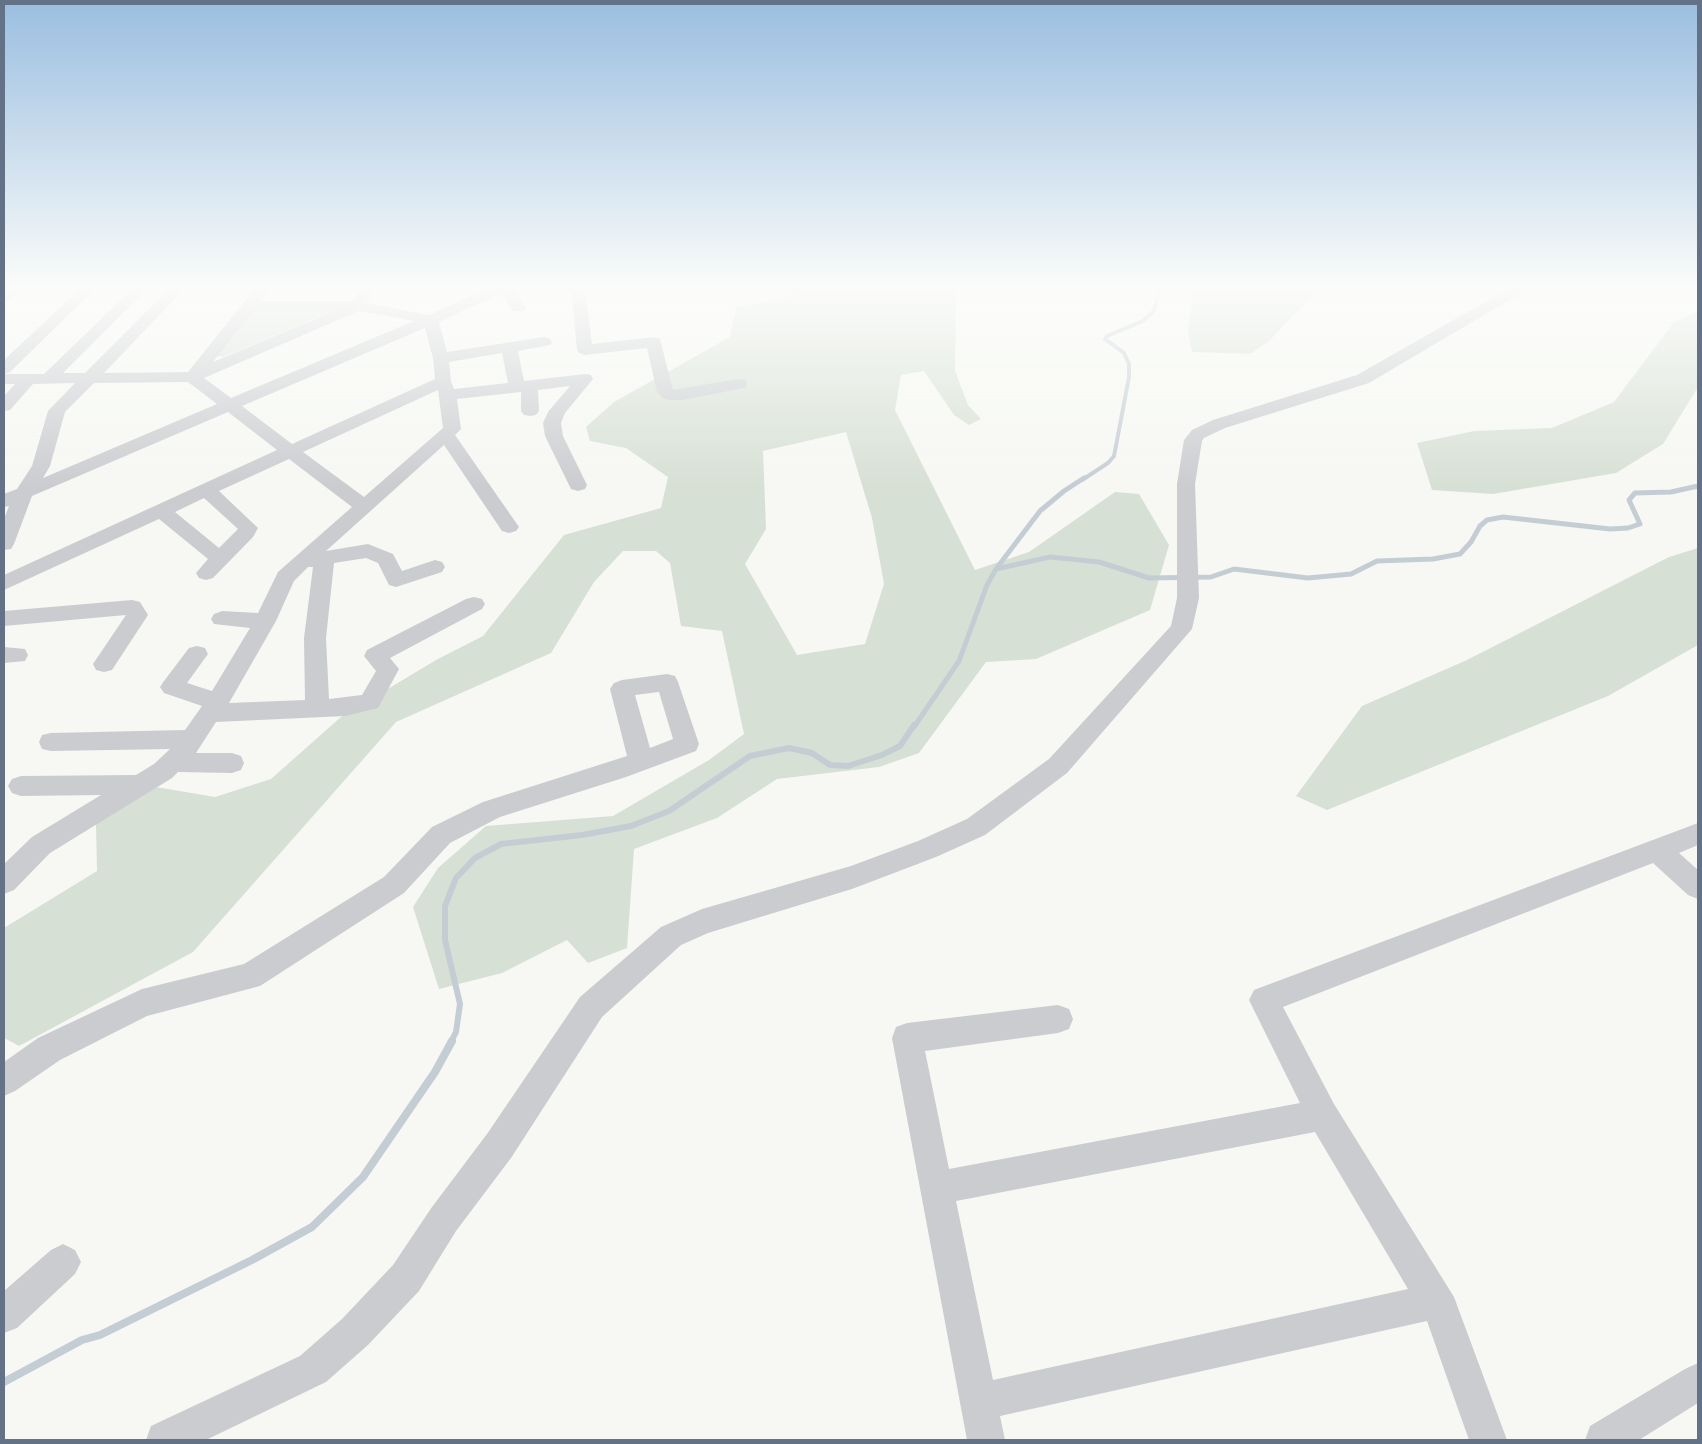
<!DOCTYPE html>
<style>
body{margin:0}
#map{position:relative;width:1702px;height:1444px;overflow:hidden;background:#f7f8f4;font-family:"IBM Plex Sans",sans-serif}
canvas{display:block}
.frame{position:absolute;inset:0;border:5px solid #647288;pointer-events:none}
</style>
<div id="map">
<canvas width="1702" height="1444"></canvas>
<div class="frame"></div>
</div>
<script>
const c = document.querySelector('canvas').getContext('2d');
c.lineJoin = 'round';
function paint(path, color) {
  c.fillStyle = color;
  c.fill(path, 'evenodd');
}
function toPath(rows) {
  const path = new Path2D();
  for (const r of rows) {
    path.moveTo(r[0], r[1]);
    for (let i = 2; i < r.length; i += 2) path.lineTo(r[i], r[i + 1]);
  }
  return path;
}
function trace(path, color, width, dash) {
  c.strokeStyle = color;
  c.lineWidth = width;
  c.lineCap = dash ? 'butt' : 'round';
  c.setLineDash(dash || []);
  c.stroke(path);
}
const green = toPath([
 [784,286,956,286,955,371,968,405,981,419,969,425,954,415,924,371,901,375,895,410,975,570,1029,552,1115,492,1139,494,1169,545,1150,610,1036,659,986,662,919,753,879,767,777,779,717,818,634,849,627,948,588,963,567,940,502,973,439,989,413,907,438,868,486,826,613,816,709,760,744,734,722,631,681,626,670,563,656,551,623,551,594,582,551,653,396,722,193,952,19,1046,4,1038,4,928,97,871,96,824,156,787,215,797,271,779,341,717,436,660,483,636,564,535,661,508,668,477,626,448,590,441,586,427,614,402,730,337,736,307,795,296],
 [846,432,872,518,884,584,865,644,797,655,745,564,766,529,763,451],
 [1193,286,1322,286,1268,342,1250,354,1192,352,1188,332],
 [255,308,338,309,223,357,215,356],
 [1698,312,1698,387,1663,444,1616,473,1493,494,1432,490,1417,443,1474,431,1552,428,1614,402,1674,322],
 [1698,548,1698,645,1608,696,1327,810,1296,796,1362,706,1467,660,1669,557]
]);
const streamFar3 = toPath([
 [1082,480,1108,463,1114,456,1129,377,1129,364,1124,353,1105,339,1107,336,1143,321,1154,311,1160,286]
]);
const streamFar2 = toPath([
 [996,569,1050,557,1099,562,1149,578,1211,577,1234,569,1308,578,1351,574,1377,561,1433,559,1460,554,1471,542,1480,526,1487,520,1503,517,1610,529,1628,528,1640,524,1629,500,1635,493,1671,492,1698,486],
 [914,727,959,661,987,585,996,569,1040,511,1064,491,1084,478]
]);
const streamFar1 = toPath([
 [451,1042,456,1032,460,1004,445,940,445,906,456,878,475,858,501,844,582,835,631,826,669,811,750,756,789,748,812,753,830,765,848,766,882,755,900,746,914,725]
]);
const stream = toPath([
 [4,1382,82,1340,100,1335,252,1260,312,1227,363,1177,435,1072,452,1041]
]);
const minor = toPath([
 [9,286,24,286,9,301,4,302,4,290,9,286],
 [83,286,98,286,10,372,4,374,4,360,83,286],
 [135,286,150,286,63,373,85,373,172,286,187,286,104,373,188,372,257,286,272,286,260,301,352,301,363,286,377,286,366,303,429,315,493,286,512,286,526,308,523,311,513,311,501,293,439,322,447,352,544,337,550,339,552,342,550,345,518,351,524,381,585,374,591,375,593,379,565,413,561,423,563,436,587,485,585,489,578,491,571,489,545,436,543,423,548,412,570,386,538,390,539,411,536,415,530,416,524,415,521,411,521,392,457,399,461,429,455,435,519,527,516,531,509,533,502,531,444,445,326,551,368,544,393,554,402,571,435,560,442,562,445,567,442,572,396,587,389,585,378,563,366,558,334,563,326,638,329,699,362,695,376,671,364,656,367,650,466,599,474,597,482,599,485,604,482,609,390,658,399,669,378,708,345,716,216,722,196,753,232,753,241,756,244,763,241,770,232,773,178,772,172,778,50,853,14,890,4,894,4,864,32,837,101,795,21,796,12,793,8,786,12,779,21,776,136,775,154,764,170,749,51,751,42,749,39,742,42,735,51,733,185,730,202,706,164,693,160,687,164,681,189,648,197,646,205,648,208,654,187,683,212,691,250,628,214,624,211,619,214,614,222,611,258,613,278,572,352,507,289,459,219,491,258,528,253,537,213,578,206,580,199,578,196,573,208,559,159,519,4,590,4,575,277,450,228,412,32,496,14,544,11,549,4,550,4,519,9,506,4,507,4,494,17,489,32,466,48,411,75,383,33,384,10,410,4,411,4,396,15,384,4,384,4,374,44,374,135,286],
 [253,311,334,311,213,362,253,311],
 [359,311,414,321,231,398,204,378,359,311],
 [425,328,433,358,435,379,292,444,242,406,425,328],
 [502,353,508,383,454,389,451,381,449,362,502,353],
 [188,382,217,404,43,478,50,466,65,412,94,383,188,382],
 [438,390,443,428,364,497,303,452,438,390],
 [204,498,238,529,219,548,175,512,204,498],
 [308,567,313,567,304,638,305,700,229,703,276,621,294,581,308,567],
 [565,286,579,286,586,296,592,344,654,337,660,339,673,390,739,379,745,380,747,384,745,388,739,389,682,400,670,400,664,399,657,392,647,348,585,355,579,353,577,350,572,296,565,286],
 [745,286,760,286,762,289,760,292,755,293,750,292,745,286],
 [1513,286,1530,286,1528,289,1369,383,1225,428,1204,438,1202,441,1195,484,1199,598,1192,629,1067,773,985,835,936,857,852,889,708,933,681,945,602,1017,511,1158,456,1231,419,1291,368,1345,326,1382,206,1440,146,1440,151,1426,300,1356,342,1319,393,1265,432,1207,487,1134,580,997,661,927,702,909,851,866,918,841,967,819,1049,759,1171,626,1177,598,1177,484,1184,440,1192,430,1213,420,1357,375,1513,286],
 [132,600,140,602,148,615,112,670,104,672,96,670,93,664,126,615,4,626,4,611,132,600],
 [4,647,25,649,28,655,25,661,4,663,4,647],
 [667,674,675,676,678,682,699,744,696,751,626,777,500,817,450,843,404,893,260,986,147,1016,60,1060,15,1091,4,1096,4,1062,38,1038,142,989,244,964,384,877,432,827,483,802,627,756,610,689,614,683,622,680,667,674],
 [659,692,673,739,650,748,635,695,659,692],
 [1698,823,1698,845,1679,853,1698,870,1698,899,1688,895,1653,863,1283,1007,1334,1104,1454,1297,1507,1440,1469,1440,1427,1321,1000,1416,1005,1440,967,1440,892,1038,896,1027,907,1023,1058,1005,1069,1009,1073,1019,1069,1029,1058,1033,925,1051,949,1169,1300,1103,1249,1000,1254,990,1698,823],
 [1315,1132,1408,1289,993,1380,956,1201,1315,1132],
 [63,1244,75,1250,81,1262,75,1274,17,1328,4,1333,4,1291,51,1250,63,1244],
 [1698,1363,1698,1403,1639,1440,1585,1440,1590,1426,1685,1369,1698,1363]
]);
paint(green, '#d7e0d5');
trace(streamFar3, '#c5cdd4', 4);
trace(streamFar2, '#c5cdd4', 5);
trace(streamFar1, '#c5cdd4', 6);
trace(stream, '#c5cdd4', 8);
paint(minor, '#caccd0');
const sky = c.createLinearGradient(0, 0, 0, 488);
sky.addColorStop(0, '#9abee0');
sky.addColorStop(0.59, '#fbfcfa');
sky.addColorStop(1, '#fbfcfa00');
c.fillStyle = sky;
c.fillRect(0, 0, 1702, 488);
</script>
